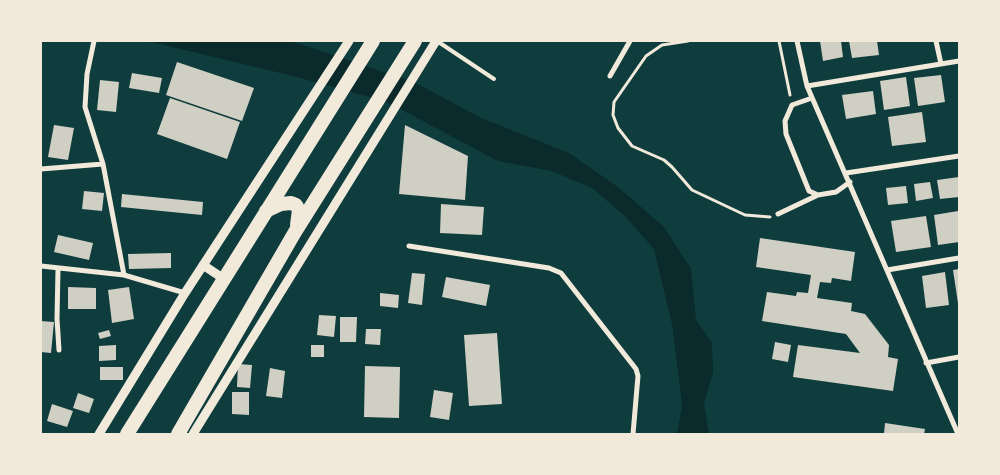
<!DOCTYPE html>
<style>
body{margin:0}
#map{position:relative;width:1000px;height:475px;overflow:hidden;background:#0f3d3e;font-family:"Fira Sans",sans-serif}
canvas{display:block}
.frame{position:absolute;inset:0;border:42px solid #f1e9da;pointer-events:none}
</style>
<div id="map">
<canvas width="1000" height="475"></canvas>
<div class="frame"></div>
</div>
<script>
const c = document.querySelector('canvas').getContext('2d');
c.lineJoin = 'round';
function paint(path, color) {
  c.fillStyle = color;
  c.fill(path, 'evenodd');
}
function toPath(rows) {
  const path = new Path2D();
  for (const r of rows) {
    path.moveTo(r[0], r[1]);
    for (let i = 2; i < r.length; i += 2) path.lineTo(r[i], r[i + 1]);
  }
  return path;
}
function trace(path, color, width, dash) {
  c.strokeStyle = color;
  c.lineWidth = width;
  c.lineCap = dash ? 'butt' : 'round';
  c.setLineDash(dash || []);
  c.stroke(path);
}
const water = toPath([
 [147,41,291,41,414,82,479,117,569,153,618,187,664,227,691,269,696,320,712,343,713,372,704,404,709,434,677,434,682,405,672,324,654,249,626,217,592,188,552,171,498,161,387,102,297,77]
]);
const building = toPath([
 [820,41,841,41,843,57,823,61],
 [849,41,877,41,879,55,852,58],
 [177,62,254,88,242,121,166,95],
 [132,73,162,78,159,93,129,88],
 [941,75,945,102,918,106,914,78],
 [906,77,910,106,884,110,880,81],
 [100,80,119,82,116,112,97,110],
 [873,91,876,114,846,119,842,95],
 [170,98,240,122,227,159,157,134],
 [922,112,926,142,892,146,888,117],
 [54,125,74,128,68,160,48,157],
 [405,125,468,156,465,200,399,194],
 [959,177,959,197,940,199,937,180],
 [930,182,933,198,916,201,914,184],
 [906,186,908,203,888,205,886,188],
 [84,191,104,193,102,211,82,209],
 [122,194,203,202,202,215,121,207],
 [441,204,484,207,482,235,440,233],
 [958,211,959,242,938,245,934,215],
 [926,216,931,247,896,252,891,221],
 [58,235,93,243,89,260,54,252],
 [760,238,855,252,851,281,832,278,831,283,820,282,817,298,852,303,851,311,865,314,889,345,888,357,898,359,893,391,793,377,798,345,860,353,846,334,762,321,767,292,796,296,797,292,808,293,811,275,756,267],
 [171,253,171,268,129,269,128,254],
 [959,269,959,303,958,303,953,270],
 [945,272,949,305,926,308,922,276],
 [412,273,425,274,422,305,408,303],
 [446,277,490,285,486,306,442,297],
 [68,287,96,288,96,309,68,309],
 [129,287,134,319,112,323,108,290],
 [380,293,399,295,398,308,380,306],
 [319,315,336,316,334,337,317,335],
 [340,317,357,317,356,342,340,342],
 [41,321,54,322,51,353,41,352],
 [366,329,381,329,380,345,365,344],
 [109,330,111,336,100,339,98,333],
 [497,333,502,404,469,406,464,335],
 [775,342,791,345,788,362,772,359],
 [116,345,116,360,99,361,99,346],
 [311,345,324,345,324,357,311,357],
 [238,364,252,365,250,388,237,387],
 [365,366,400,367,399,418,364,417],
 [100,367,123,367,123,380,100,380],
 [270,368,285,371,282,398,266,396],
 [434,390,453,393,449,420,430,417],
 [232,392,249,392,249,415,232,414],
 [78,393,94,399,89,413,73,408],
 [52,404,73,411,67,427,47,421],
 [885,423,925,429,924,434,884,434]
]);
const path = toPath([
 [688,41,662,45,646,56,614,102,613,115,618,128,632,146,664,160,672,167,692,190,745,215,770,217],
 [779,41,790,95]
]);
const service = toPath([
 [437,41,494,79]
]);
const minor = toPath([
 [94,41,87,74,85,107,103,164,124,275],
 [797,41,807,86,958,434],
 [936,41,941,64],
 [610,76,630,41],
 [807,86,959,61],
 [812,98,792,105,785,121,786,134,809,191,818,195],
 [41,169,103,164],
 [846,173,959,156],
 [778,214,818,195,836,192,850,182],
 [409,246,549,268,561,273,636,369,638,376,633,434],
 [41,266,124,275,185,293],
 [58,269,57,319,59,350],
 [887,270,959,258],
 [926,363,959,357]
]);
const tertiary = toPath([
 [203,265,224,279],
 [99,434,185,293,349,41],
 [193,434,436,41]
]);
const trunk = toPath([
 [266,211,281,204,291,203,296,205,299,210,297,225],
 [127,434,373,41],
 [178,434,295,232,415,41]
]);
paint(water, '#0a2a2b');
paint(building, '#cfcfc3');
trace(path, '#f1e9da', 3);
trace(service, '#f1e9da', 4);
trace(minor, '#f1e9da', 5);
trace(tertiary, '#f1e9da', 9);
trace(trunk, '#f1e9da', 14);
</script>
